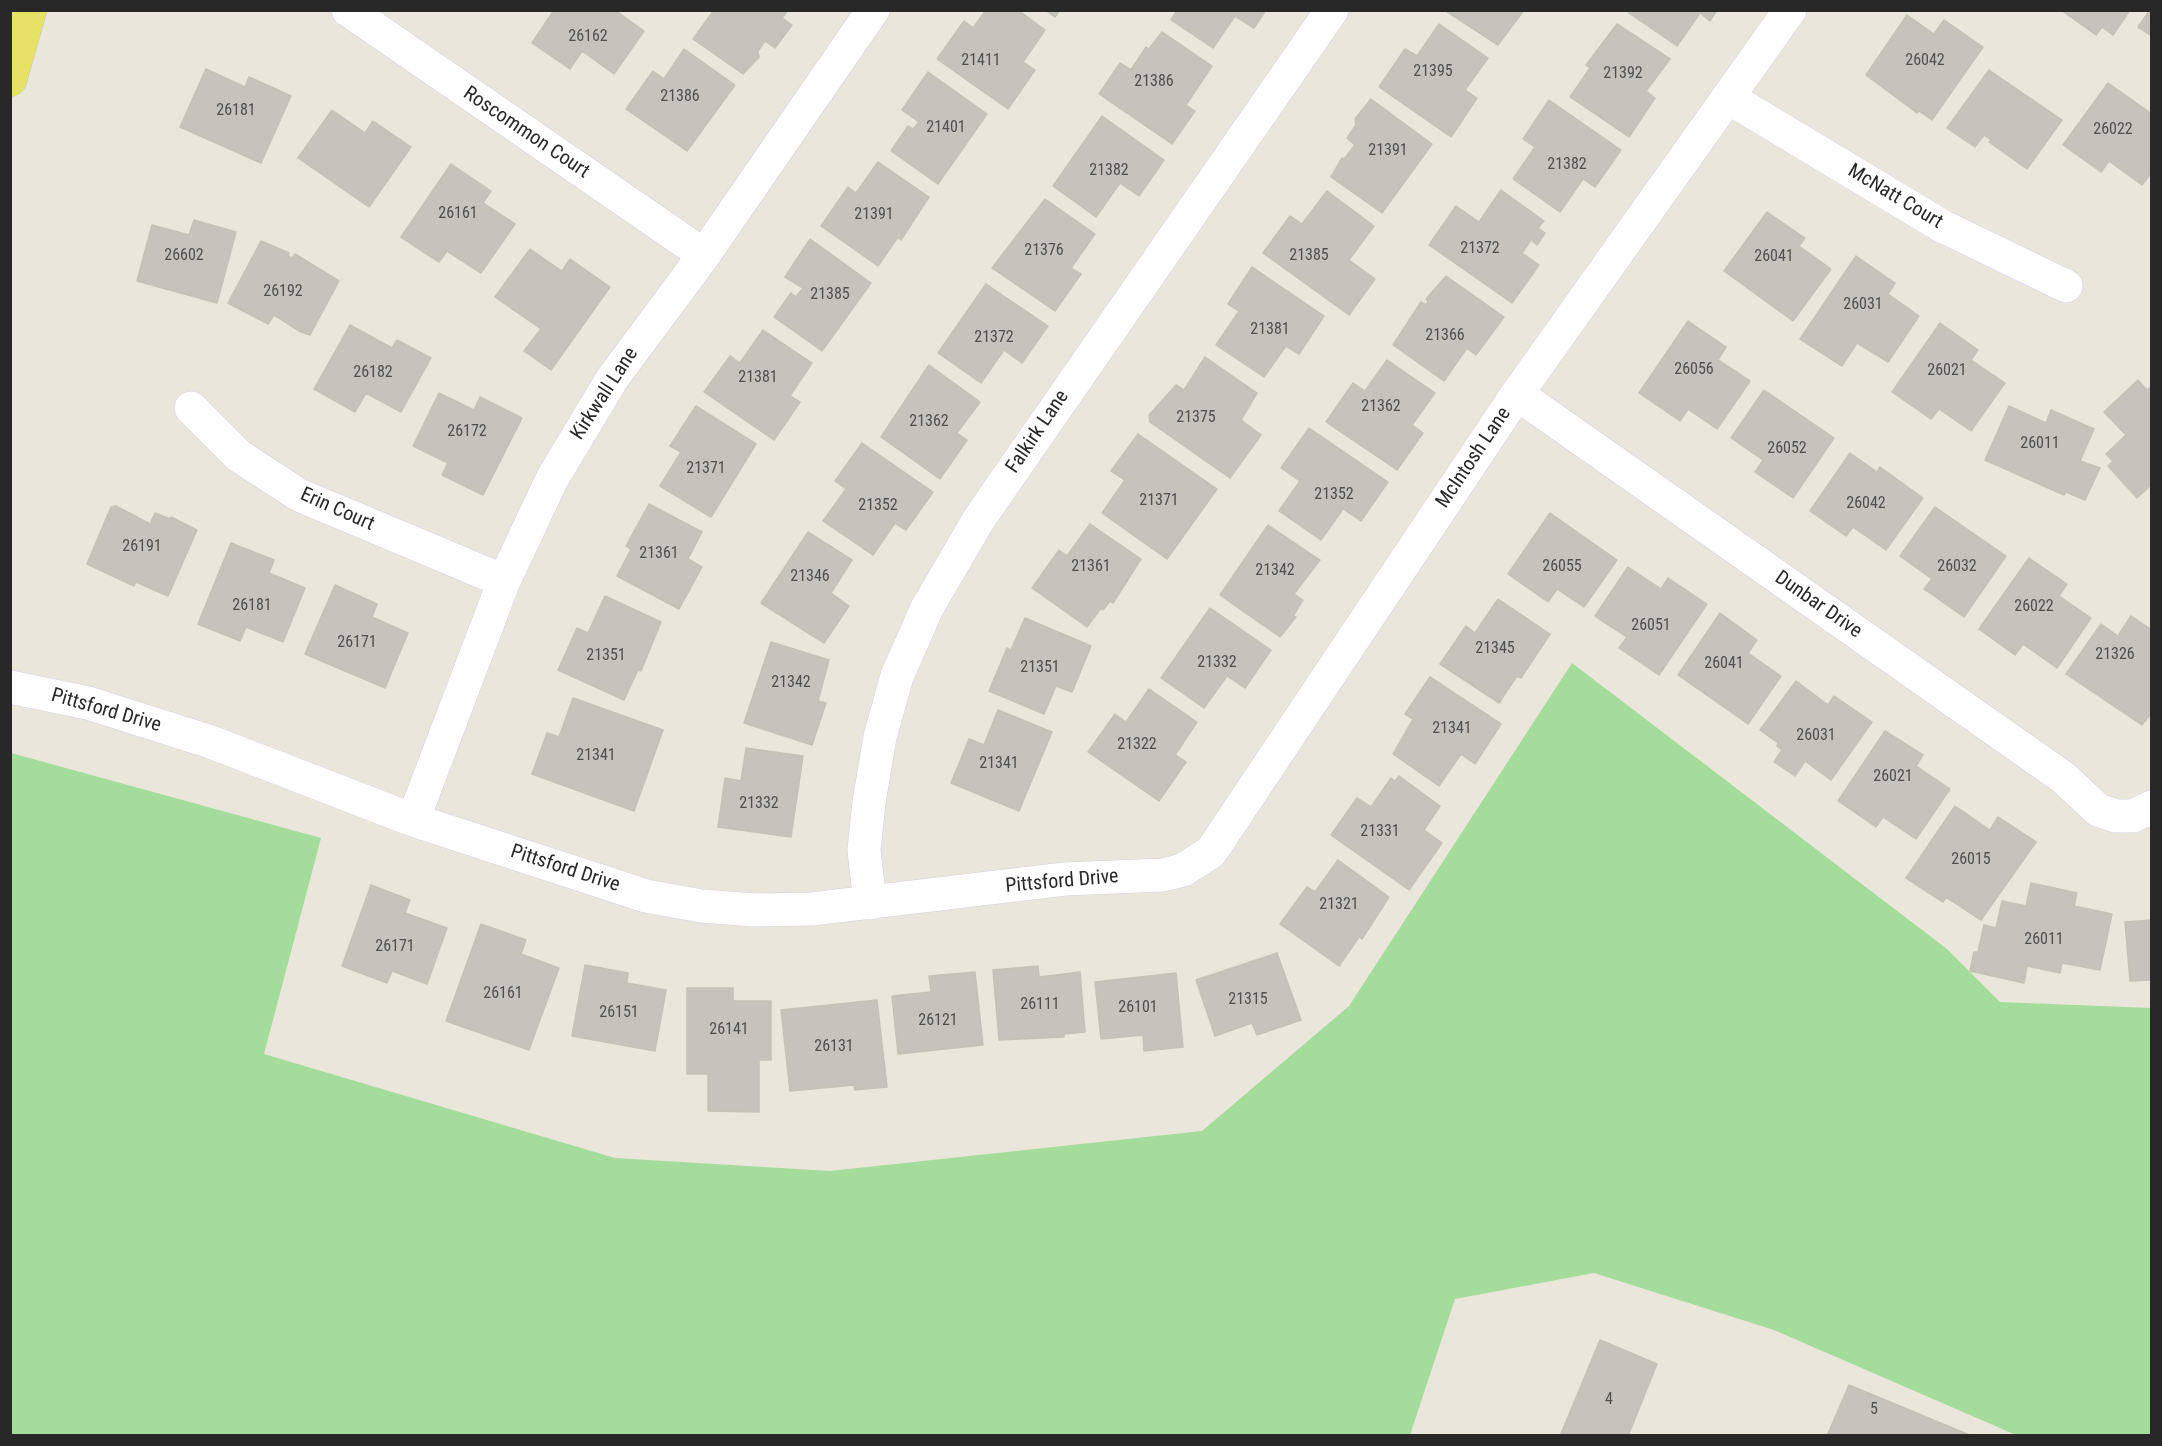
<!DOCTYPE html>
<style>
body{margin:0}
#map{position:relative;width:2162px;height:1446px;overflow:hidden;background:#eae6db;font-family:"Roboto Condensed",sans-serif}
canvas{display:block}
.frame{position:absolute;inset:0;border:12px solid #282828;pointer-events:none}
</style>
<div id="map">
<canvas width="2162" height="1446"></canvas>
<div class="frame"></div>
</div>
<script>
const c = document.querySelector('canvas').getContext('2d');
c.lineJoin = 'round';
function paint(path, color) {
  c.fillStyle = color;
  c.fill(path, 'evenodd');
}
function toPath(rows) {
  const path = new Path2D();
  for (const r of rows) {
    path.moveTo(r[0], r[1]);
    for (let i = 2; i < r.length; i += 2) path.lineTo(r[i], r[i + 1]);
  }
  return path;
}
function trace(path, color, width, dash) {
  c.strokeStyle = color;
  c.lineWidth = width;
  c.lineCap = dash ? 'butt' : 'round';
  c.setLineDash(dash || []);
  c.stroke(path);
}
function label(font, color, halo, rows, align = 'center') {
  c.font = font + ' "Roboto Condensed",sans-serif';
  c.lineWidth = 6;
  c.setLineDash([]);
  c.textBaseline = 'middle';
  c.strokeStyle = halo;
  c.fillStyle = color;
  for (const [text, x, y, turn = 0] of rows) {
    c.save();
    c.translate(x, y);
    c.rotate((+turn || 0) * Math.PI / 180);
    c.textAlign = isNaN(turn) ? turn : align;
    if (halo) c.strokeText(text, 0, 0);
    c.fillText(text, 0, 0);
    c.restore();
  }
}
const green = toPath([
 [1572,663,1947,949,2000,1002,2151,1008,2151,1435,2016,1435,1774,1330,1594,1273,1455,1299,1410,1435,11,1435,11,753,321,838,264,1054,615,1158,830,1171,1202,1131,1349,1006]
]);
const building = toPath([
 [554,10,615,10,644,31,614,74,582,51,570,69,532,43,554,10],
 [714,10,788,10,782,18,792,25,775,48,765,41,758,51,759,57,743,74,693,39,714,10],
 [986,10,1018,10,1045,30,1023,62,1035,70,1008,109,937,59,964,21,973,28,986,10],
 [1045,10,1060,10,1055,17,1045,10],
 [1177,10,1266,10,1254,28,1235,16,1213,48,1171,20,1177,10],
 [1524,10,1498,45,1446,11,1446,10,1524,10],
 [1630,10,1717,10,1710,21,1700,13,1677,46,1629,13,1630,10],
 [2061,10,2130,10,2113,35,2102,27,2096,35,2061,10],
 [2150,10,2152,10,2152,36,2138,27,2150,10],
 [1907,15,1934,34,1944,20,1983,47,1932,120,1919,111,1917,113,1866,75,1907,15],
 [1439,24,1488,58,1465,90,1477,98,1451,137,1379,87,1405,49,1417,56,1439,24],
 [1617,24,1670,59,1646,91,1655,98,1629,137,1570,97,1590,68,1586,65,1617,24],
 [1162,32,1212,66,1186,105,1195,111,1172,144,1099,94,1120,63,1131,70,1146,47,1149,49,1162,32],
 [684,49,735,85,687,151,626,109,653,71,664,79,684,49],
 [206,69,245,87,249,77,291,96,261,163,180,127,206,69],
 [1989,70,2062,120,2027,169,1989,142,1991,140,1984,135,1975,147,1947,128,1989,70],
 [928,72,987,114,938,184,891,151,908,126,913,129,919,122,902,110,928,72],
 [2108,83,2152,114,2152,172,2142,185,2109,161,2101,172,2063,145,2108,83],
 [1371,99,1432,144,1382,213,1331,177,1342,158,1344,159,1355,145,1347,138,1356,125,1355,119,1371,99],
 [1549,100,1621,150,1595,187,1583,179,1560,212,1513,179,1535,147,1523,139,1549,100],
 [332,110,365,133,373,121,411,147,369,207,298,158,332,110],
 [1102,116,1164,160,1139,196,1120,183,1096,217,1053,186,1102,116],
 [878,162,929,197,901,240,898,237,878,266,821,226,848,187,856,193,878,162],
 [451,164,491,191,483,203,515,224,481,273,447,251,439,262,401,237,451,164],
 [1501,190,1544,221,1538,228,1545,233,1537,245,1531,240,1522,253,1539,265,1512,303,1429,245,1456,206,1479,222,1501,190],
 [1327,191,1374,226,1349,260,1375,279,1349,315,1263,253,1290,216,1302,224,1327,191],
 [1045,199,1095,234,1071,268,1081,274,1055,311,992,268,1045,199],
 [1767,212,1805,238,1799,246,1831,269,1793,321,1724,271,1767,212],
 [194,220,236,232,217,303,137,281,152,225,189,235,194,220],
 [810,239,871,283,822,351,774,317,791,293,796,297,803,288,785,277,810,239],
 [261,241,289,253,288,256,292,258,295,254,339,281,310,335,301,332,274,315,268,324,228,303,261,241],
 [530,249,562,271,570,259,610,287,551,370,524,351,541,329,495,297,530,249],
 [1856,256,1895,283,1888,294,1919,316,1888,362,1857,343,1842,366,1800,339,1856,256],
 [1252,267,1324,316,1299,354,1286,346,1264,377,1216,345,1239,311,1228,304,1252,267],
 [1446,276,1504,317,1476,355,1467,348,1444,381,1393,345,1421,302,1426,305,1428,301,1426,299,1446,276],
 [986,284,1048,326,1022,363,1004,350,981,383,938,353,986,284],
 [1688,321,1726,347,1718,360,1750,381,1717,429,1688,409,1680,421,1639,393,1688,321],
 [1940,323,1978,350,1971,360,2005,383,1971,431,1939,409,1931,419,1892,392,1940,323],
 [350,325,392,348,397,340,431,358,401,412,366,393,355,412,314,389,350,325],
 [763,330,812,363,790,396,800,402,774,440,704,392,730,356,740,363,763,330],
 [1205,357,1257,393,1241,420,1261,435,1230,478,1150,422,1149,415,1176,385,1184,390,1205,357],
 [1387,360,1435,393,1412,425,1423,433,1397,470,1326,422,1353,383,1365,391,1387,360],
 [929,365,980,402,957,433,967,440,940,479,881,437,929,365],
 [2138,380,2147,390,2152,386,2152,484,2137,498,2108,466,2113,461,2106,454,2126,435,2104,412,2138,380],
 [1764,390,1834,438,1793,498,1755,472,1763,460,1731,438,1764,390],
 [439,393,474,410,480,397,522,418,483,495,442,475,448,463,413,446,439,393],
 [696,406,756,444,711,517,660,486,681,452,670,446,696,406],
 [2009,406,2046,423,2051,410,2094,429,2080,461,2100,468,2085,500,2066,492,2064,495,1985,460,2009,406],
 [1309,428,1388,482,1361,521,1343,509,1321,540,1279,511,1300,481,1281,468,1309,428],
 [1138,434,1217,489,1167,559,1102,513,1125,480,1111,471,1138,434],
 [862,443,933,492,906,530,895,523,873,555,823,521,846,489,835,481,862,443],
 [1850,453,1877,472,1880,467,1923,498,1886,550,1853,527,1846,536,1810,511,1850,453],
 [649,504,702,532,688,559,702,567,679,609,617,576,631,549,626,546,649,504],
 [116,506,150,524,155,513,170,519,171,517,197,530,168,596,136,582,134,586,87,564,111,507,116,506],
 [1935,507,2006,556,1964,617,1924,589,1932,579,1900,556,1935,507],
 [1550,513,1617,560,1584,607,1557,589,1548,602,1508,574,1550,513],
 [1090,524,1141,559,1113,603,1110,601,1103,610,1101,608,1087,627,1032,588,1059,550,1067,556,1090,524],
 [1268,525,1320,560,1294,594,1303,600,1293,616,1296,617,1280,637,1220,595,1268,525],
 [808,532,852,560,831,593,849,606,824,643,761,603,808,532],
 [231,543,274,560,269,573,305,588,283,642,246,627,240,641,198,624,231,543],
 [2029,558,2067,584,2059,596,2091,618,2057,668,2023,644,2015,655,1979,629,2029,558],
 [1628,567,1661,589,1668,578,1707,604,1659,675,1619,648,1627,637,1595,616,1628,567],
 [335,585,377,604,372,617,408,633,385,688,305,654,335,585],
 [605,596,661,622,641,671,638,670,624,700,558,670,577,628,588,633,605,596],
 [1498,599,1550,634,1521,678,1517,676,1499,703,1440,664,1466,626,1475,633,1498,599],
 [1210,608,1271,650,1245,688,1227,676,1204,708,1161,678,1210,608],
 [1720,613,1757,640,1748,653,1781,676,1748,724,1678,675,1720,613],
 [2131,616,2152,630,2152,712,2142,725,2066,674,2101,624,2118,636,2131,616],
 [1025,618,1091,646,1072,692,1056,686,1044,714,989,691,1007,648,1011,650,1025,618],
 [771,642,829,660,818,701,826,703,812,745,744,723,771,642],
 [1430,677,1501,724,1475,764,1461,754,1439,786,1393,754,1413,719,1405,714,1430,677],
 [1796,681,1828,705,1834,696,1872,722,1831,780,1805,761,1795,776,1774,762,1782,750,1777,746,1778,743,1760,730,1796,681],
 [1149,689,1197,722,1175,755,1186,762,1159,801,1088,752,1115,714,1126,722,1149,689],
 [573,698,663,730,634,811,532,774,547,733,559,737,573,698],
 [998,710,1052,732,1019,811,951,783,969,739,984,745,998,710],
 [1885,731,1923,755,1916,766,1950,789,1916,839,1883,817,1876,827,1838,801,1885,731],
 [746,748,803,756,791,837,718,827,725,778,741,781,746,748],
 [1399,776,1440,806,1424,830,1442,843,1409,890,1331,835,1357,798,1371,807,1391,778,1395,781,1399,776],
 [1955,806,1990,830,1998,817,2036,842,1981,920,1946,897,1943,902,1906,878,1955,806],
 [1338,860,1389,897,1362,939,1359,937,1339,966,1280,924,1307,887,1315,892,1338,860],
 [2031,883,2077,893,2074,906,2112,914,2100,970,2062,963,2060,973,2027,966,2024,983,1970,971,1974,952,1978,952,1984,925,1996,928,2002,901,2026,906,2031,883],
 [371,885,410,900,405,913,447,928,427,984,392,971,387,983,342,966,371,885],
 [2152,920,2152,980,2130,981,2125,922,2152,920],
 [481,924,526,940,521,954,559,968,529,1050,446,1021,481,924],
 [1277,953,1301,1020,1257,1035,1252,1023,1215,1036,1196,980,1277,953],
 [585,965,628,973,627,983,666,990,655,1051,572,1036,585,965],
 [1038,966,1039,977,1080,972,1085,1032,1064,1034,1064,1037,999,1040,993,970,1038,966],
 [975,972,983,1045,898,1054,892,996,931,992,929,976,975,972],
 [1176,973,1183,1047,1144,1051,1143,1035,1101,1039,1095,982,1176,973],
 [687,988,733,988,733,1001,771,1001,771,1060,759,1060,759,1112,708,1111,708,1074,687,1074,687,988],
 [877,1000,887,1087,855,1090,854,1085,790,1091,781,1010,877,1000],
 [1600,1340,1657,1364,1628,1436,1560,1436,1600,1340],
 [1849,1385,1972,1436,1827,1436,1849,1385]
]);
const minor = toPath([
 [348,10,704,255],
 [1729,98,1942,226,2066,286],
 [1517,394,2064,778,2098,810,2116,816,2133,816,2152,807],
 [191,408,239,456,299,495,504,581],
 [10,687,88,703,211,742,413,820,646,896,701,906,755,910,812,909,1065,879,1163,875,1183,870,1211,852,1517,394,1790,10],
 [413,820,504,581,552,479,612,379,704,255,873,10],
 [870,903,864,850,869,802,880,737,897,676,927,608,979,519,1332,10]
]);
const primary = toPath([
 [10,80,30,10]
]);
const numberNames = [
 ["26162",588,37],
 ["21411",981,61],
 ["26042",1925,61],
 ["21395",1433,72],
 ["21392",1623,74],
 ["21386",1154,82],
 ["21386",680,97],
 ["26181",236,111],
 ["21401",946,128],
 ["26022",2113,130],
 ["21391",1388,151],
 ["21382",1567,165],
 ["21382",1109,171],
 ["26161",458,214],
 ["21391",874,215],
 ["21372",1480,249],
 ["21376",1044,251],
 ["26602",184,256],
 ["21385",1309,256],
 ["26041",1774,257],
 ["26192",283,292],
 ["21385",830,295],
 ["26031",1863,305],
 ["21381",1270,330],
 ["21366",1445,336],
 ["21372",994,338],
 ["26056",1694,370],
 ["26021",1947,371],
 ["26182",373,373],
 ["21381",758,378],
 ["21362",1381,407],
 ["21375",1196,418],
 ["21362",929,422],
 ["26172",467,432],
 ["26011",2040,444],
 ["26052",1787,449],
 ["21371",706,469],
 ["21352",1334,495],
 ["21371",1159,501],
 ["26042",1866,504],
 ["21352",878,506],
 ["26191",142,547],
 ["21361",659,554],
 ["21361",1091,567],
 ["26055",1562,567],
 ["26032",1957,567],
 ["21342",1275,571],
 ["21346",810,577],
 ["26181",252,606],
 ["26022",2034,607],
 ["26051",1651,626],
 ["26171",357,643],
 ["21345",1495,649],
 ["21326",2115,655],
 ["21351",606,656],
 ["21332",1217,663],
 ["26041",1724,664],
 ["21351",1040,668],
 ["21342",791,683],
 ["21341",1452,729],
 ["26031",1816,736],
 ["21322",1137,745],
 ["21341",596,756],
 ["21341",999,764],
 ["26021",1893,777],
 ["21332",759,804],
 ["21331",1380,832],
 ["26015",1971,860],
 ["21321",1339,905],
 ["26011",2044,940],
 ["26171",395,947],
 ["26161",503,994],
 ["21315",1248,1000],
 ["26111",1040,1005],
 ["26101",1138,1008],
 ["26151",619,1013],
 ["26121",938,1021],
 ["26141",729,1030],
 ["26131",834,1047],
 ["4",1609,1400],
 ["5",1874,1410]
];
const streetNames = [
 ["Roscommon Court",526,133,34],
 ["McNatt Court",1895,197,31],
 ["Kirkwall Lane",605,394,-57],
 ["Falkirk Lane",1038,432,-56],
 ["McIntosh Lane",1474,458,-56],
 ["Erin Court",337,510,24],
 ["Dunbar Drive",1818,605,35],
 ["Pittsford Drive",106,711,16],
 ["Pittsford Drive",565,869,18],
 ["Pittsford Drive",1062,882,-5]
];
paint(green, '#a4dc9b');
paint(building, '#c5c3bb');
trace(building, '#c5c2b5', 1.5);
trace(minor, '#d1d0e0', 34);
trace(primary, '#c7c7c7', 34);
trace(minor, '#fff', 33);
trace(primary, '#e5e265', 33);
label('16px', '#4f4f4d', null, numberNames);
label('20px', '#282828', '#fff', streetNames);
</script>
